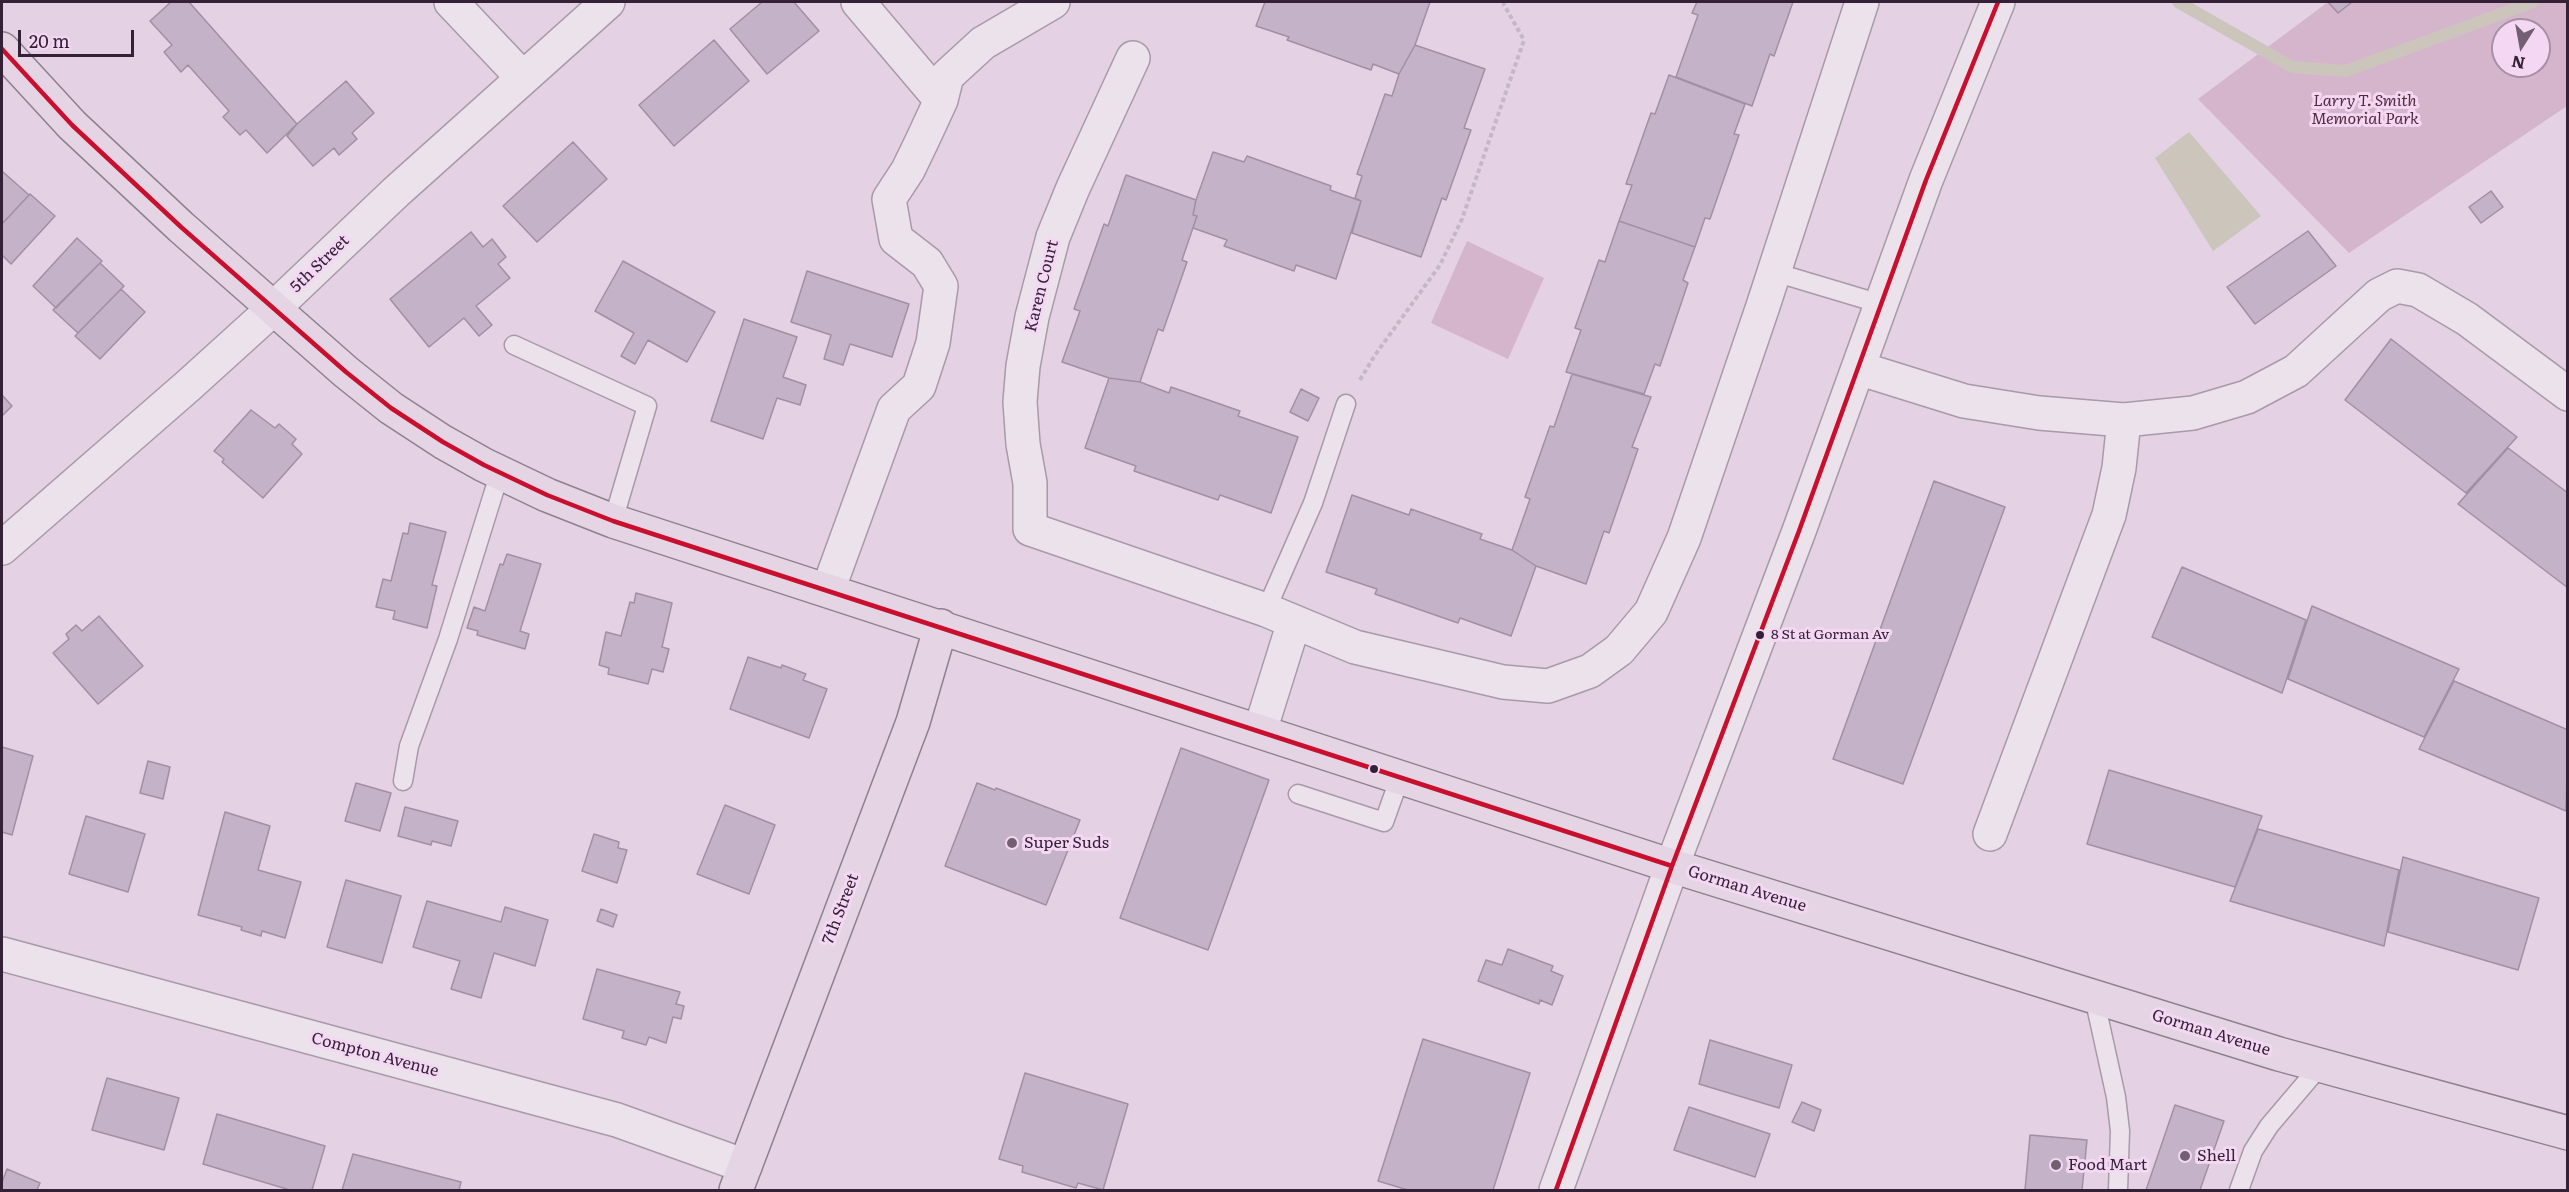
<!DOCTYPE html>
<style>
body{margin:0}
#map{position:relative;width:2569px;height:1192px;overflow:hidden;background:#e4d1e3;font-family:Literata,serif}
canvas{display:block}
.frame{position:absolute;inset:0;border:3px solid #342138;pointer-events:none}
.north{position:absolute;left:2491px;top:18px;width:60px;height:60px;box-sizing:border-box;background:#f4d8f3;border:2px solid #a78fa8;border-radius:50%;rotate:191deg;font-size:16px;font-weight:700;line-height:24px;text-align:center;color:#342138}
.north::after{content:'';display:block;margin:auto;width:21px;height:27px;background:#725f74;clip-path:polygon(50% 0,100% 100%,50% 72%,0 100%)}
.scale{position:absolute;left:18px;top:30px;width:116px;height:27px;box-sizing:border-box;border:3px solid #342138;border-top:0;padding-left:8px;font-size:18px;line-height:21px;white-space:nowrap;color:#342138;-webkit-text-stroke:4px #f4d8f3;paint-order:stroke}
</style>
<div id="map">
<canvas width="2569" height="1192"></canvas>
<div class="frame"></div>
<div class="north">N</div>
<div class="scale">20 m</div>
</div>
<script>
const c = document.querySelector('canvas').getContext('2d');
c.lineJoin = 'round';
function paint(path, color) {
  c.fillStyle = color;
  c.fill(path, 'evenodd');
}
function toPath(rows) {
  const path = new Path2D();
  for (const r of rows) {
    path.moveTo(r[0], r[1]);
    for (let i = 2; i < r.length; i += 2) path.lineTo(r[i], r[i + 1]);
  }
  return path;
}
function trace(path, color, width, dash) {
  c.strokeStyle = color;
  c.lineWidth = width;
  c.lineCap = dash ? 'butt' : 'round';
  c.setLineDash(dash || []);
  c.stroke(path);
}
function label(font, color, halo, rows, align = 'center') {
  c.font = font + ' Literata,serif';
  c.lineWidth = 6;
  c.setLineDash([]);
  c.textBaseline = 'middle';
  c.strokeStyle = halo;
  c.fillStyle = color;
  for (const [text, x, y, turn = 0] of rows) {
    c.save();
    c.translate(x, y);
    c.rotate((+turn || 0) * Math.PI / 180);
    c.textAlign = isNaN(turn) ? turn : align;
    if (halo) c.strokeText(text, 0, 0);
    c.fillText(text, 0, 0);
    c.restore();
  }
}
const green = toPath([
 [2328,2,2567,2,2567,106,2349,253,2198,99],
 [2503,30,2539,30,2539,66,2503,66],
 [1467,241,1544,278,1508,359,1431,323]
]);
const water = toPath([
 [2189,132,2261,216,2213,251,2155,158]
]);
const stream = toPath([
 [2178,2,2292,67,2346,71,2533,2]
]);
const building = toPath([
 [171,2,189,2,297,124,267,153,246,130,240,135,223,117,229,111,188,65,181,72,164,52,172,45,150,21,171,2],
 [762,2,794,2,819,31,767,74,730,29,762,2],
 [1265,2,1430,2,1415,45,1399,74,1373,64,1371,70,1287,40,1289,37,1256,26,1265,2],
 [1697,2,1793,2,1774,56,1770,54,1752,106,1676,77,1698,15,1692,13,1697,2],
 [2328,2,2352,2,2338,13,2328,2],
 [714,40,749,81,674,146,639,105,714,40],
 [1415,45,1485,69,1464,128,1471,130,1446,200,1442,198,1421,257,1352,233,1361,201,1355,198,1362,176,1357,174,1385,94,1392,96,1399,74,1415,45],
 [1669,75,1745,104,1734,134,1739,135,1710,219,1705,218,1695,247,1619,221,1632,185,1626,184,1651,113,1655,114,1669,75],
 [346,81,374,113,352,133,357,139,339,155,334,148,313,166,287,136,297,124,346,81],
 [573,142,607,179,537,242,503,206,573,142],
 [1213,152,1244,162,1247,156,1331,186,1330,190,1361,201,1336,279,1296,265,1294,271,1224,246,1227,240,1193,228,1197,216,1193,215,1196,200,1213,152],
 [3,172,29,195,2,224,2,174,3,172],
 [1126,175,1196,200,1193,215,1197,216,1182,260,1187,262,1163,331,1158,329,1140,382,1109,378,1062,362,1080,311,1074,309,1104,224,1108,226,1126,175],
 [2491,191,2503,207,2481,223,2469,207,2491,191],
 [30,194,55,216,11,264,2,255,2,224,30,194],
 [1619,221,1695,247,1683,280,1688,283,1660,366,1655,364,1644,394,1566,372,1581,330,1575,328,1599,260,1605,262,1619,221],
 [2308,231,2336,266,2255,324,2227,287,2308,231],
 [471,232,483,247,492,239,506,257,498,264,510,278,476,306,492,325,479,336,464,318,429,347,390,299,471,232],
 [77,238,102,261,56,308,33,286,77,238],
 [623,261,715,312,687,362,648,340,635,364,621,356,634,333,595,311,623,261],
 [100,263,124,286,78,333,53,310,100,263],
 [807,271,909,304,892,357,850,344,843,365,824,359,831,335,791,322,807,271],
 [121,289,145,312,100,359,75,336,121,289],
 [744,319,797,337,783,377,806,385,800,405,777,398,763,439,711,421,744,319],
 [2391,339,2517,437,2466,493,2345,400,2391,339],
 [1572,374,1651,397,1632,447,1638,449,1609,533,1604,531,1586,584,1536,566,1512,550,1530,499,1525,497,1550,426,1554,427,1572,374],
 [1109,378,1140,382,1169,393,1171,387,1240,411,1238,416,1298,437,1271,513,1220,495,1218,500,1134,471,1136,466,1085,448,1109,378],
 [1301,389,1319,398,1308,421,1290,412,1301,389],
 [2,395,12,406,2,416,2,395],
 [251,410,275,428,279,424,296,439,292,444,302,454,263,498,222,462,224,459,214,451,251,410],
 [2508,448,2568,493,2568,588,2458,504,2508,448],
 [1934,481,2005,507,1903,784,1833,759,1934,481],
 [1352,495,1409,515,1411,509,1482,534,1480,539,1512,550,1536,566,1511,636,1460,618,1458,623,1375,594,1377,589,1326,572,1352,495],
 [410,523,446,532,432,585,437,586,427,628,393,619,395,611,376,607,383,579,391,581,403,533,408,534,410,523],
 [507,554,541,564,520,631,529,634,525,649,477,635,478,631,467,628,474,607,485,611,500,564,503,565,507,554],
 [2182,567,2306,620,2282,693,2152,637,2182,567],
 [636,593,672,603,662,647,669,649,663,672,652,669,648,684,608,674,609,668,599,665,606,632,621,636,630,602,634,603,636,593],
 [2312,606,2459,669,2424,737,2288,679,2312,606],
 [99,616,143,666,98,704,53,653,69,639,66,634,76,625,82,631,99,616],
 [748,657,781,668,782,665,806,674,803,680,827,689,809,738,730,709,748,657],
 [2454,681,2568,730,2566,811,2419,749,2454,681],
 [2,747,33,756,12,835,2,832,2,747],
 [1181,748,1269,780,1208,950,1120,918,1181,748],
 [148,761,170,767,163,799,140,793,148,761],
 [2109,770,2262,816,2235,887,2087,844,2109,770],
 [356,783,391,793,380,831,345,821,356,783],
 [977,783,995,790,996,788,1080,820,1046,905,945,866,977,783],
 [725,805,775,825,749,894,697,874,725,805],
 [405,807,458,821,451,846,432,841,431,845,398,836,405,807],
 [225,812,270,826,258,870,301,882,285,938,262,931,261,936,241,930,242,927,198,915,225,812],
 [86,816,145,834,128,892,69,874,86,816],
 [2258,829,2399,870,2384,946,2230,901,2258,829],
 [594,834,619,842,618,848,627,850,617,883,582,871,594,834],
 [2403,857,2539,898,2518,970,2388,932,2403,857],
 [346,880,401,896,382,963,327,947,346,880],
 [427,901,501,922,505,907,548,920,535,966,494,953,481,998,451,989,460,961,413,947,427,901],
 [601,909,617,915,613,927,597,921,601,909],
 [1508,949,1553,966,1551,971,1563,976,1552,1005,1540,1000,1539,1004,1478,981,1486,960,1502,965,1508,949],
 [597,969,680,992,676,1004,684,1006,681,1019,673,1017,666,1043,649,1037,646,1045,622,1038,624,1031,583,1019,597,969],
 [1423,1039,1530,1073,1493,1190,1408,1190,1378,1181,1423,1039],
 [1710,1040,1792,1065,1779,1108,1699,1084,1710,1040],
 [1025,1073,1128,1104,1103,1190,1078,1183,1076,1188,1022,1172,1023,1166,999,1159,1025,1073],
 [107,1078,179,1098,164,1150,92,1130,107,1078],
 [1802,1102,1821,1110,1814,1131,1792,1122,1802,1102],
 [2175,1105,2224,1121,2200,1190,2146,1190,2175,1105],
 [1689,1107,1770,1134,1755,1177,1674,1150,1689,1107],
 [217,1114,325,1146,312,1190,290,1190,203,1164,217,1114],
 [2030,1135,2087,1140,2082,1190,2025,1190,2030,1135],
 [353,1154,461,1182,459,1190,342,1190,353,1154],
 [7,1169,40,1183,37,1190,2,1190,2,1182,7,1169]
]);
const path = toPath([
 [1360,380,1375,355,1440,265,1462,219,1524,40,1503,3]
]);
const service = toPath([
 [1774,272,1881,304],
 [514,345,647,406,613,521],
 [1266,610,1313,503,1346,404],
 [403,781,409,746,448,639,500,472],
 [1298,794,1384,822,1400,777],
 [2094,997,2116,1097,2120,1131,2118,1190],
 [2239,1190,2253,1151,2269,1126,2320,1066]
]);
const minor = toPath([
 [451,2,522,77],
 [858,2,941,100],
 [1133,58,1073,188,1053,237,1032,317,1023,366,1020,402,1023,444,1030,483,1030,529,1266,610,1355,647,1503,682,1548,686,1590,671,1619,650,1651,612,1684,538,1763,306,1862,2],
 [274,308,396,192,608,2],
 [1858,368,1964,401,2039,413,2124,420,2193,413,2247,397,2296,371,2379,295,2397,286,2418,290,2467,319,2568,394],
 [828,590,894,409,919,386,933,343,941,286,927,263,896,239,889,199,908,170,922,141,941,100,947,76,983,43,1053,2],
 [1260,731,1294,622],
 [1990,834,2109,515,2119,468,2124,420],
 [2,954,617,1120,745,1166],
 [1556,1190,1672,866,1799,531,1926,180,1998,2]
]);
const tertiary = toPath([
 [2,548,189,385,274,308]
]);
const primary = toPath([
 [2,49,72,125,181,227,346,372,391,408,443,442,484,465,547,495,613,521,1672,866,2279,1054,2568,1133],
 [736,1190,913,722,941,626]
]);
const bus1 = toPath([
 [2,49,72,125,181,227,346,372,391,408,443,442,484,465,547,495,613,521,1672,866],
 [1556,1190,1672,866,1799,531,1926,180,1998,2]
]);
const markers = [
 [1760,635,5,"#342138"],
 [1374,769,5,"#342138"],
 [1012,843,6,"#725f74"],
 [2185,1156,6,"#725f74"],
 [2056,1165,6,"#725f74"]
];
const busNames = [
 ["8 St at Gorman Av",1771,635]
];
const parkNames = [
 ["Larry T. Smith",2365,101],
 ["Memorial Park",2365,119]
];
const streetNames = [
 ["5th Street",320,264,-44],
 ["Karen Court",1042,286,-76],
 ["Gorman Avenue",1747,889,17],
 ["7th Street",841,909,-69],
 ["Gorman Avenue",2211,1033,17],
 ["Compton Avenue",375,1055,15]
];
const poiNames = [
 ["Super Suds",1024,843],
 ["Shell",2197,1156],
 ["Food Mart",2068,1165]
];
paint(green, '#d5b5cb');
paint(water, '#cbc5bb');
trace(stream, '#cbc5bb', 12);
paint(building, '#c4b2c8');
trace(building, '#a190a4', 1.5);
trace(service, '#a999a9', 21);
trace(minor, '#a999a9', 36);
trace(tertiary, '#a999a9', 36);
trace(primary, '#8e808f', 36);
trace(path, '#c5b8c5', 4, [4.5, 3]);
trace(service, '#ece2ec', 18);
trace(minor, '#ece2ec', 33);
trace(tertiary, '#ece2ec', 33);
trace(primary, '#e4d4e4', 33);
trace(bus1, '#c8102e', 4.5);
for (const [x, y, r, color] of markers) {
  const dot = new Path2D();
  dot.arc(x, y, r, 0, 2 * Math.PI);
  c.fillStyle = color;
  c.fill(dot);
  trace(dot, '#f4d8f3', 2);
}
label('14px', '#342138', '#f4d8f3', busNames, 'left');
label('italic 16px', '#532a3c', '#f4d8f3', parkNames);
label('16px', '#342138', '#f4d8f3', streetNames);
label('16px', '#342138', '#f4d8f3', poiNames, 'left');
</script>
